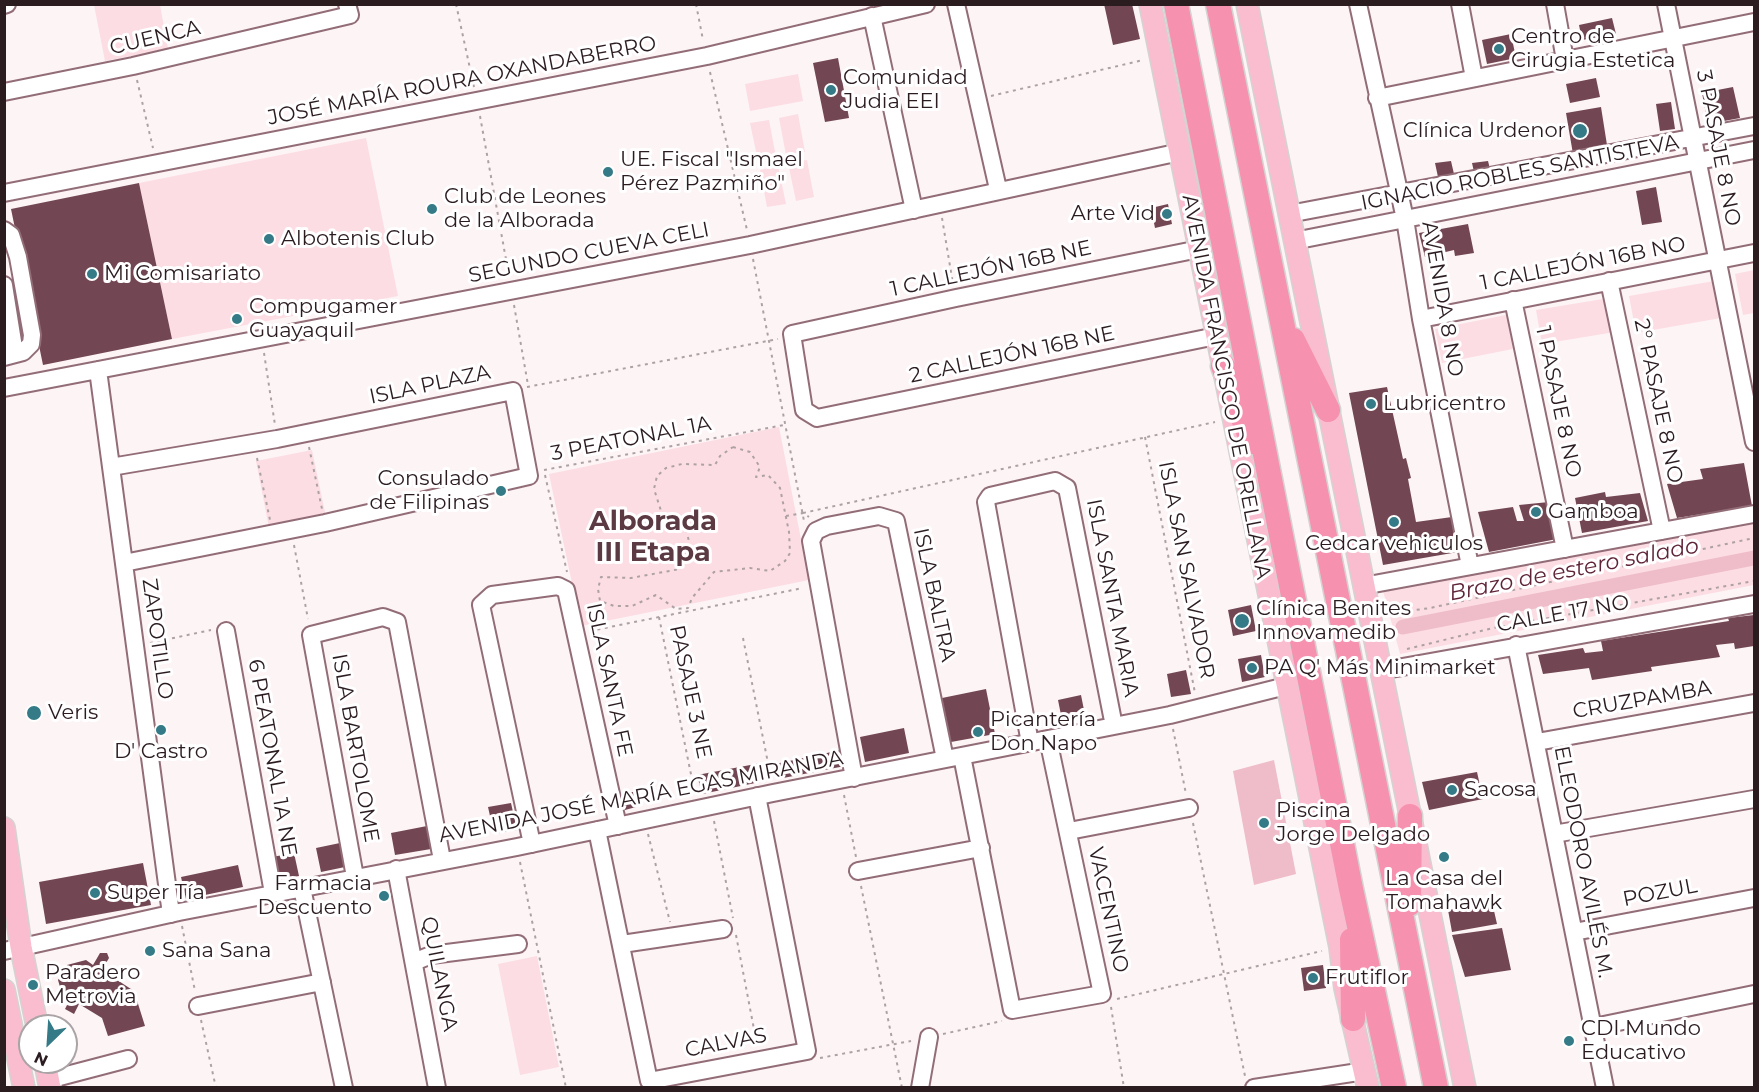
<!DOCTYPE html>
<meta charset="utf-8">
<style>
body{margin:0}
#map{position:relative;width:1759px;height:1092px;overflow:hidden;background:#fdf4f6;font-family:Montserrat,sans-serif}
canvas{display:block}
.frame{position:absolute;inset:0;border:6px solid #2b1c20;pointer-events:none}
.north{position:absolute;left:18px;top:1014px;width:60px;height:60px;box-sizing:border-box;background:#fff;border:2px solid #aaa4a6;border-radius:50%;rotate:205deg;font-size:16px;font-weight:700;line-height:24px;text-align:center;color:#2b1c20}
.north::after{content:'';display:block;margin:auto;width:21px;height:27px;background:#347a87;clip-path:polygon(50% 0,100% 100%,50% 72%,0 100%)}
</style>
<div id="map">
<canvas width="1759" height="1092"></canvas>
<div class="frame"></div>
<div class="north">N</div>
</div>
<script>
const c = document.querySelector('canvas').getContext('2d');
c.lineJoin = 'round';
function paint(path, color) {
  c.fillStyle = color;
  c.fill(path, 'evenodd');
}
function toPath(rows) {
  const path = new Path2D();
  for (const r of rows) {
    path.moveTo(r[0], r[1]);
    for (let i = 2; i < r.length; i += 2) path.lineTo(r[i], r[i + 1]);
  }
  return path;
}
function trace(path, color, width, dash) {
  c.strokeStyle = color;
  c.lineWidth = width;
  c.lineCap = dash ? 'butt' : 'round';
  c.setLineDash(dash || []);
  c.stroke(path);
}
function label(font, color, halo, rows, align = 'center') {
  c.font = font + ' Montserrat,sans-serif';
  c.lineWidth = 6;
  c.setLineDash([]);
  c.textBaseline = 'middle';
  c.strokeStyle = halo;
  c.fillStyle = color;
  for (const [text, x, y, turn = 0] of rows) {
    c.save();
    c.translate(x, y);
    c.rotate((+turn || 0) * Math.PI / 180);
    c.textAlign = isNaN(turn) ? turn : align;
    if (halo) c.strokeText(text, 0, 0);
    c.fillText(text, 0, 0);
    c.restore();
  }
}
const green = toPath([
 [94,5,160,5,168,49,105,61],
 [798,74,803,101,750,111,745,84],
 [798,114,805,152,786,155,779,118],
 [769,120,776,157,758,161,750,123],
 [366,138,398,296,172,339,139,183],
 [807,160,814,197,796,201,788,163],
 [778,166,786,204,767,207,760,170],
 [1754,270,1754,313,1743,315,1735,274],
 [1714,281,1721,318,1636,333,1629,296],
 [1609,298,1615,332,1542,344,1536,310],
 [1511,314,1518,348,1442,363,1435,329],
 [779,427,809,580,581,626,549,474],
 [312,450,326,517,269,528,256,461],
 [1754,524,1754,585,1400,654,1382,587],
 [537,956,559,1067,520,1075,498,964]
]);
const water = toPath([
 [1274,760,1296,874,1254,885,1233,771]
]);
const canal = toPath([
 [1403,627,1754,558]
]);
const building = toPath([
 [1104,4,1132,4,1140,39,1113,45],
 [1612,18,1616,34,1582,40,1579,25],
 [1511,34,1516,58,1487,64,1482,40],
 [838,58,849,118,825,122,813,63],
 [1596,78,1600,97,1570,103,1566,84],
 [1733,87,1740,118,1708,124,1702,93],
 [1671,102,1675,129,1660,131,1656,104],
 [1601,107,1607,145,1573,154,1566,113],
 [1451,161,1454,174,1438,177,1435,163],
 [1488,161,1490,169,1474,172,1472,163],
 [139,183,172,339,43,365,11,209],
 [1656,187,1662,222,1642,225,1636,191],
 [1168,204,1172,224,1155,228,1151,208],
 [1468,224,1474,253,1455,256,1454,250,1425,257,1419,233],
 [1387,387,1403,459,1406,458,1411,478,1408,479,1416,522,1452,517,1458,552,1383,565,1349,393],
 [1744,463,1752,506,1677,518,1667,484,1703,479,1700,469],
 [1605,492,1606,497,1640,493,1648,521,1582,533,1575,498],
 [1549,502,1557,539,1489,552,1478,512,1513,507,1517,521,1524,521,1519,505],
 [1251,605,1256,631,1233,636,1228,610],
 [1754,615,1754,646,1735,649,1734,643,1716,645,1720,657,1651,667,1652,671,1592,680,1589,668,1543,674,1538,655,1583,648,1585,653,1603,651,1601,641,1729,621,1728,618],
 [1261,655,1265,677,1242,682,1238,659],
 [1186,670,1191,694,1171,697,1167,674],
 [986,689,995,734,951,742,942,698],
 [1081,695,1085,715,1062,720,1058,700],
 [904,728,909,753,865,762,860,737],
 [841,750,845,766,778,779,775,764],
 [761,763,765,781,702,794,697,775],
 [1477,772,1483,799,1429,810,1422,782],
 [633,792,636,807,625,810,622,794],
 [511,803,517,830,494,834,488,807],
 [427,826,431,849,395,855,391,833],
 [340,843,345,867,321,872,316,848],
 [294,853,299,876,277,880,272,857],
 [143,863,151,905,46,924,39,882],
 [238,865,243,887,186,899,181,877],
 [1492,902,1497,924,1452,932,1448,910],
 [1502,928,1511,970,1465,977,1452,935],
 [100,953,107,953,109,958,102,970,134,991,145,1026,108,1036,102,1018,79,1004,74,1014,65,1009,70,999,62,994,58,980,67,965,86,960,93,965],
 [1323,965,1326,988,1304,991,1301,968]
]);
const path = toPath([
 [456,4,474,87],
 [696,4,703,40],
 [710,72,747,230],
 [137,80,153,148],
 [991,96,1143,60],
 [480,116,509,276],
 [942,218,953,284],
 [753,259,804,521],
 [514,305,528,385],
 [264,353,275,425],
 [527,387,778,339],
 [1145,437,1195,693],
 [309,447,322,509],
 [733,447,750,452,760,467,756,477,768,475,780,488,789,532,790,553,785,561,770,571,750,568,714,572,692,598,688,608,676,609,656,595,632,606,614,606,600,601,598,589,601,577,631,578,680,569,690,546,687,533,685,526,662,514,654,489,657,476,666,468,682,464,715,465,720,456,733,447],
 [257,458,270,520],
 [544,470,784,425],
 [545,475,567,572],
 [803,513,1215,422],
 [786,516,803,513,809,517],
 [294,545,308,619],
 [1387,614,1430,608,1754,538],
 [659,617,695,794],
 [590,631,803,588],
 [743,638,771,778],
 [150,643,211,630],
 [1407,649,1493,628,1754,581],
 [1173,729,1186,794],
 [844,795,856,857],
 [714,821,733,918],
 [1193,823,1245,1076],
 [648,834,670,922],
 [520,862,566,1088],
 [861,886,902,1088],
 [182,926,195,991],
 [736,935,757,1045],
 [1117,999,1322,951],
 [1111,1007,1124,1088],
 [201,1020,216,1088],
 [943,1034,1002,1021],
 [820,1058,911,1041]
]);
const minor = toPath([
 [956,4,998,189],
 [1358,4,1405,219,1421,319,1470,566],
 [1460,4,1474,78],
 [1555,4,1565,60],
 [1666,4,1754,442],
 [4,5,7,4],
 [872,16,914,210],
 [4,92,133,66,350,15,347,4],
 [1377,98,1754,22],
 [4,193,707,56,926,4],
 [1289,214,1754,126],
 [4,230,11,235,18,257,32,335,31,344,23,352,4,357],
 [1294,241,1754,150],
 [1199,249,956,298,792,334,804,410,817,418,1216,336],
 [1609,281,1662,531],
 [4,285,15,354],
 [1513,300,1565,549],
 [1421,319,1754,253],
 [98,370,171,914],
 [4,388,750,245,1180,152],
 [111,467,277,439,513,391,529,476,325,523,124,563],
 [1363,586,1754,514],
 [226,631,273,893],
 [1516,645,1605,1088],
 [1380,671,1754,604],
 [1537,742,1754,703],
 [1030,743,986,502,990,496,1055,481,1067,488,1114,726],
 [962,756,1012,1010,1102,994,1048,739],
 [854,778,811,541,816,531,827,526,879,516,896,521,945,759],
 [597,830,649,1081,807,1051,757,796],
 [1069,831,1189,808],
 [1554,834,1754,799],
 [532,844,481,605,492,595,558,586,566,590,618,826],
 [396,869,437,1088],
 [858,871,981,848],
 [355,877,311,635,383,617,397,622,442,860],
 [302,888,344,1088],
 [1574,932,1754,898],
 [622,944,723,929],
 [4,951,179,912,517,847,773,793,1170,715,1286,686],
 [414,962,431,955,518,944],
 [198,1006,322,982],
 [1594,1027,1754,994],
 [48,1080,128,1059],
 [920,1088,929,1037],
 [1254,1088,1365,1071]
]);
const major = toPath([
 [1150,4,1340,947,1345,988,1368,1088],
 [1247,4,1465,1088],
 [4,828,21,947,37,1026],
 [4,990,24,1088],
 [45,1062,50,1088]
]);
const highway = toPath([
 [1176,4,1351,889,1394,1088],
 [1218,4,1436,1088],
 [1293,340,1328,410],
 [1223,366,1252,442],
 [1409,904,1410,816],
 [1352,940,1353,1019]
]);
const markers = [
 [1499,49,6,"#347a87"],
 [831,90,6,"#347a87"],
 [1580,131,8,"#347a87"],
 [608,172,6,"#347a87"],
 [432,209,6,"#347a87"],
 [1167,214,6,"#347a87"],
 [269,239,6,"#347a87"],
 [92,274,6,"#347a87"],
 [237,319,6,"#347a87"],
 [1371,404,6,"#347a87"],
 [501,491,6,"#347a87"],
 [1536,512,6,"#347a87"],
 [1394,522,6,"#347a87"],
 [1242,621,8,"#347a87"],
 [1252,668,6,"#347a87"],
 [34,713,8,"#347a87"],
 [161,730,6,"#347a87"],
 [978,732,6,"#347a87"],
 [1452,790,6,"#347a87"],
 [1264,823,6,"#347a87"],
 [1444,857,6,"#347a87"],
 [95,893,6,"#347a87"],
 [384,896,6,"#347a87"],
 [150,951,6,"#347a87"],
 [1313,978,6,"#347a87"],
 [33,985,6,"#347a87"],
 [1569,1041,6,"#347a87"]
];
const poiNames = [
 ["Centro de",1511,37],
 ["Cirugia Estetica",1511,61],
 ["Comunidad",843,78],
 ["Judia EEI",843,102],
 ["Clínica Urdenor",1566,131,"right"],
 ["UE. Fiscal \"Ismael",620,160],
 ["Pérez Pazmiño\"",620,184],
 ["Club de Leones",444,197],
 ["de la Alborada",444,221],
 ["Arte Vid",1155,214,"right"],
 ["Albotenis Club",281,239],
 ["Mi Comisariato",104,274],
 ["Compugamer",249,307],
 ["Guayaquil",249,331],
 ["Lubricentro",1383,404],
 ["Consulado",489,479,"right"],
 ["de Filipinas",489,503,"right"],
 ["Gamboa",1548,512],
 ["Cedcar vehiculos",1394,544,"center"],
 ["Clínica Benites",1256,609],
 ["Innovamedib",1256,633],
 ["PA Q' Más Minimarket",1264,668],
 ["Veris",48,713],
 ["Picantería",990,720],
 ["Don Napo",990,744],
 ["D' Castro",161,752,"center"],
 ["Sacosa",1464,790],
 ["Piscina",1276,811],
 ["Jorge Delgado",1276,835],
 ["La Casa del",1444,879,"center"],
 ["Tomahawk",1444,903,"center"],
 ["Farmacia",372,884,"right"],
 ["Descuento",372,908,"right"],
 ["Super Tía",107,893],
 ["Sana Sana",162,951],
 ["Paradero",45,973],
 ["Metrovia",45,997],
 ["Frutiflor",1325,978],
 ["CDI Mundo",1581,1029],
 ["Educativo",1581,1053]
];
const streetNames = [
 ["CUENCA",155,38,-13],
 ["JOSÉ MARÍA ROURA OXANDABERRO",462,81,-11],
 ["3 PASAJE 8 NO",1718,148,79],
 ["IGNACIO ROBLES SANTISTEVA",1520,173,-11],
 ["SEGUNDO CUEVA CELI",589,253,-11],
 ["1 CALLEJÓN 16B NO",1583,264,-11],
 ["1 CALLEJÓN 16B NE",991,269,-12],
 ["AVENIDA 8 NO",1442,299,80],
 ["2 CALLEJÓN 16B NE",1012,355,-12],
 ["ISLA PLAZA",430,385,-12],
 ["AVENIDA FRANCISCO DE ORELLANA",1226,387,79],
 ["2° PASAJE 8 NO",1658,401,78],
 ["1 PASAJE 8 NO",1558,402,78],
 ["3 PEATONAL 1A",631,439,-11],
 ["ISLA SAN SALVADOR",1186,570,79],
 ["ISLA BALTRA",934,595,78],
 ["ISLA SANTA MARIA",1112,598,79],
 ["CALLE 17 NO",1563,614,-10],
 ["ZAPOTILLO",157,639,82],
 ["ISLA SANTA FE",609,680,78],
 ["PASAJE 3 NE",690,692,78],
 ["CRUZPAMBA",1642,700,-10],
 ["ISLA BARTOLOME",355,748,80],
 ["6 PEATONAL 1A NE",272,758,80],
 ["AVENIDA JOSÉ MARÍA EGAS MIRANDA",641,797,-11],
 ["ELEODORO AVILÉS M.",1583,862,79],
 ["POZUL",1660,893,-11],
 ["VACENTINO",1108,910,78],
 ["QUILANGA",439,974,79],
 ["CALVAS",726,1043,-11]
];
const waterNames = [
 ["Brazo de estero salado",1574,570,-11]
];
const districtNames = [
 ["Alborada",653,522],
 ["III Etapa",653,553]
];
paint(green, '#fcdde4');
paint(water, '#efbcc9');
trace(canal, '#efbcc9', 15);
paint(building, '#724753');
trace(minor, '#926d77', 20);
trace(major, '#d5d2d2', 24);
trace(highway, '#d5d2d2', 27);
trace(path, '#ada1a4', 2, [3, 4.5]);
trace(minor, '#fff', 16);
trace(major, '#fabdcf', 21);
trace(highway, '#f691af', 24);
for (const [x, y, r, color] of markers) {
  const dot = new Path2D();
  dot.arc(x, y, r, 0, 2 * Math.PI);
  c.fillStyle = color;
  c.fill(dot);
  trace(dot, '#fff', 2);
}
label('21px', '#2b1c20', '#fff', poiNames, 'left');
label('21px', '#2b1c20', '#fff', streetNames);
label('italic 22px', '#5f2337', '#fff', waterNames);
label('bold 27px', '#5c3a44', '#fff', districtNames);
</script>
